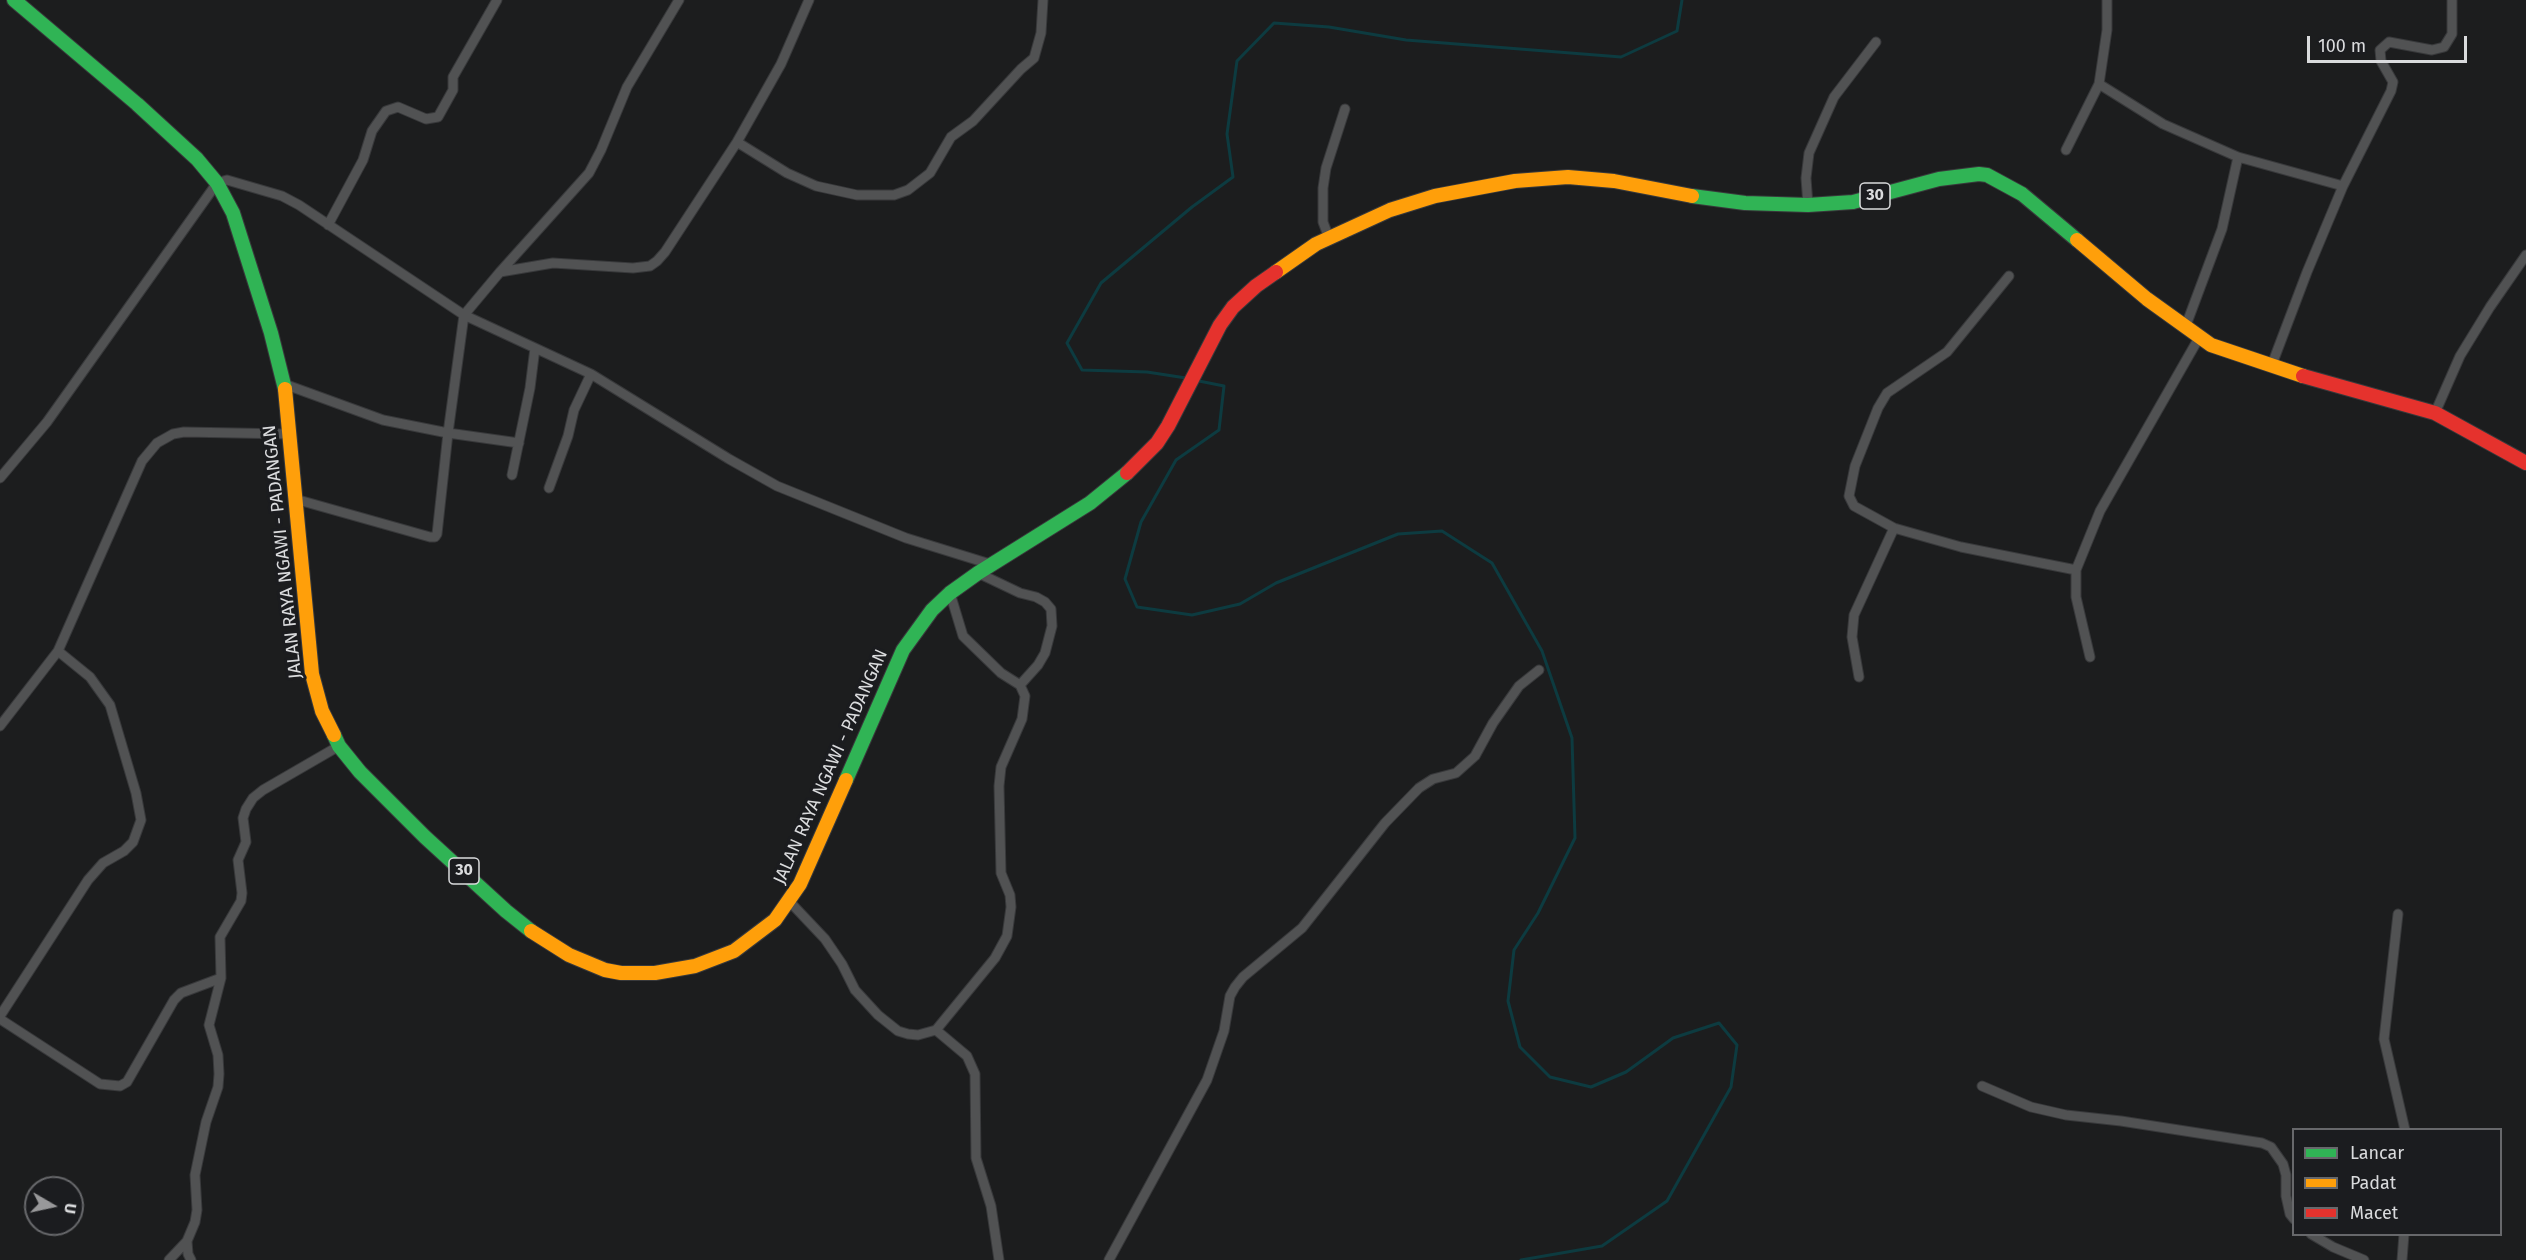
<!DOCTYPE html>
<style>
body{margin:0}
#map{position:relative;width:2526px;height:1260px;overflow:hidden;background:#1c1d1e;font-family:"Fira Sans",sans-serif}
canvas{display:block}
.legend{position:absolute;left:2292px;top:1128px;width:210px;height:108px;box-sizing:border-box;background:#1b1c1f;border:2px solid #67686b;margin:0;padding:8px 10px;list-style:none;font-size:18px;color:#dadbdd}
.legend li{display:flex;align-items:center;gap:12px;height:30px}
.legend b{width:30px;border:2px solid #67686b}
.north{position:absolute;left:24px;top:1176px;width:60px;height:60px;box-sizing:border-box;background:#1b1c1f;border:2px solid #67686b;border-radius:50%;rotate:99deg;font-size:16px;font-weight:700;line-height:24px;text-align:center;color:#dadbdd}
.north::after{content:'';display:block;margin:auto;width:21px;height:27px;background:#98989a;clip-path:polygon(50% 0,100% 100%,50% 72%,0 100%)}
.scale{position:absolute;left:2307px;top:36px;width:160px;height:27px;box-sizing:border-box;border:3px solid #dadbdd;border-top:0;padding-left:8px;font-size:18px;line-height:21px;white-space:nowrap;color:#dadbdd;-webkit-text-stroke:4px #1b1c1f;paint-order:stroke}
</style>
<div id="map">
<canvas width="2526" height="1260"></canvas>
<ul class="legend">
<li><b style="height:8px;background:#30b455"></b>Lancar</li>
<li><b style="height:8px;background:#ff9f0a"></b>Padat</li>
<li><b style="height:8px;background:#e5322d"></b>Macet</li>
</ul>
<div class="north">U</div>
<div class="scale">100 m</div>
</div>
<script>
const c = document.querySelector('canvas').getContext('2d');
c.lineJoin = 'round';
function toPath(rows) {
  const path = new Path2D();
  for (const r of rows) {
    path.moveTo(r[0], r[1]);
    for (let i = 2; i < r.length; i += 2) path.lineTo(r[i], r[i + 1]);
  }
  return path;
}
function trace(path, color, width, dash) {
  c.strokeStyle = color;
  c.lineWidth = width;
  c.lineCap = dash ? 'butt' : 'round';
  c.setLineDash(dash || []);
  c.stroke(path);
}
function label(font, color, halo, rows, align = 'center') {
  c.font = font + ' "Fira Sans",sans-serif';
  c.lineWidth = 6;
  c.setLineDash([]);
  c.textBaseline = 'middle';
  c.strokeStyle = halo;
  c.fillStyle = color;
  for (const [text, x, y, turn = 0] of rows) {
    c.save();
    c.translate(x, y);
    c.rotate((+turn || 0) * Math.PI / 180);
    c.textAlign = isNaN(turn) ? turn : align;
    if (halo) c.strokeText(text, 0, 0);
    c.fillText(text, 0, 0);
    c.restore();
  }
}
const stream = toPath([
 [1186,378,1147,372,1082,370,1067,343,1101,283,1192,207,1233,177,1227,134,1237,61,1274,23,1329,27,1406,40,1621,57,1677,31,1682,0],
 [1199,381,1224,386,1219,430,1176,460,1141,522,1125,579,1137,607,1192,615,1240,604,1276,583,1398,534,1442,531,1492,563,1542,651,1572,738,1575,838,1538,913,1514,950,1508,1001,1520,1047,1550,1077,1591,1087,1626,1072,1673,1038,1719,1023,1737,1045,1731,1087,1667,1201,1602,1246,1521,1260]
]);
const street = toPath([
 [2099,84,2163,124,2238,157,2343,186],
 [737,142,787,173,816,186,857,195,894,195,908,190,930,173,951,137,973,121,1021,69,1034,58,1041,33,1043,0],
 [2066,150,2099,84,2107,30,2107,0],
 [1808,205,1806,178,1809,153,1834,97,1876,42],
 [328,225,363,160,372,131,386,111,398,107,426,119,438,117,453,90,453,77,497,0],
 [1329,238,1323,222,1323,188,1326,168,1345,109],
 [500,272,553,263,633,268,650,266,657,261,665,252,737,142,781,64,809,0],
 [2009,276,1947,352,1887,393,1878,408,1855,466,1849,496,1854,506,1894,528,1961,547,2076,570],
 [2185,328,2222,229,2238,157],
 [2271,367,2307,272,2343,186,2391,91,2393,82,2381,61,2380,50,2389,42,2432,50,2444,47,2452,34,2452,0],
 [284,384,383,420,448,433,519,443],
 [2435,413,2460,356,2490,307,2526,255],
 [512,475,530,388,535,348],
 [0,478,47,422,217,183,227,180,282,196,299,205,464,315,591,374,729,459,777,486,906,538,990,564],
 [549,488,568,436,574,410,591,374],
 [295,499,430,537,435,537,437,534,448,433,464,315,500,272,589,173,601,150,627,87,679,0],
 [978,573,1020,593,1036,597,1045,602,1051,609,1052,626,1045,653,1038,665,1020,685],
 [950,593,963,636,1001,673,1020,685,1025,696,1022,719,1001,767,999,786,1001,873,1010,895,1011,907,1007,936,995,958,936,1030,967,1056,975,1074,976,1158,991,1206,999,1260],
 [2090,657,2076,597,2076,570,2100,511,2200,336],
 [1859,677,1852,637,1854,615,1894,528],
 [0,726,58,651,142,461,157,443,173,434,184,432,288,434],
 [790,902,825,939,842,964,855,990,878,1015,898,1031,908,1034,918,1035,936,1030],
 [2398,914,2384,1039,2405,1130],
 [0,1016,88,880,103,863,124,851,133,842,141,820,136,793,110,705,90,677,58,651],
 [0,1019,100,1084,120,1086,127,1082,174,1000,181,993,221,978],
 [1982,1086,2031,1107,2066,1115,2121,1121,2262,1143,2271,1147,2283,1164,2286,1175,2286,1196,2290,1214,2294,1219],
 [2311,1234,2333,1247,2364,1260],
 [187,1241,188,1254,191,1260],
 [169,1260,187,1241,195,1222,197,1210,195,1175,206,1122,218,1087,219,1074,218,1055,209,1025,221,978,220,937,241,901,242,893,238,860,246,842,243,818,246,809,253,798,263,790,339,746],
 [1109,1260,1207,1080,1224,1031,1230,996,1235,987,1243,977,1302,928,1385,823,1419,788,1433,779,1456,773,1475,756,1493,723,1519,686,1539,670],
 [2402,1260,2404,1234]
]);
const fast = toPath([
 [14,0,137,104,197,159,217,183,233,213,271,333,285,389],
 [1692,196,1745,203,1808,205,1853,202,1939,179,1979,174,1987,175,2022,194,2077,240],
 [334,735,339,746,360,772,425,837,506,911,531,931],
 [846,780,903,650,932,610,950,593,978,573,1090,503,1127,473]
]);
const slow = toPath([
 [2077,240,2147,299,2211,345,2303,376],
 [1276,272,1316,244,1390,210,1435,196,1515,181,1568,177,1614,181,1692,196],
 [285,389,312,674,322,711,334,735],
 [531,931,569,955,605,970,621,973,655,973,695,966,734,951,775,920,800,884,846,780]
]);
const jam = toPath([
 [2303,376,2435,413,2526,463],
 [1127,473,1157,443,1168,426,1220,325,1233,307,1256,286,1276,272]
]);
const shields = [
 [1875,196,30],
 [464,871,30]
];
const shieldNames = [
 ["30",1875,196],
 ["30",464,871]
];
const streetNames = [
 ["JALAN RAYA NGAWI - PADANGAN",283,552,-96],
 ["JALAN RAYA NGAWI - PADANGAN",831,767,-66]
];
trace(stream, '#0d3b40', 3);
trace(street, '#38393b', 11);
trace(fast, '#38393b', 16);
trace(slow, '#38393b', 16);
trace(jam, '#38393b', 16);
trace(street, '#515253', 9);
trace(fast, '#30b455', 14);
trace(slow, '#ff9f0a', 14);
trace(jam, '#e5322d', 14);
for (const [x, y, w] of shields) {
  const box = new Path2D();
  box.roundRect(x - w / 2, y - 13, w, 26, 4.5);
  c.fillStyle = '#1b1c1f';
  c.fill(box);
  trace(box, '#dadbdd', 1.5);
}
label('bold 16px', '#dadbdd', null, shieldNames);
label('18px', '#dadbdd', '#1b1c1f', streetNames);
</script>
